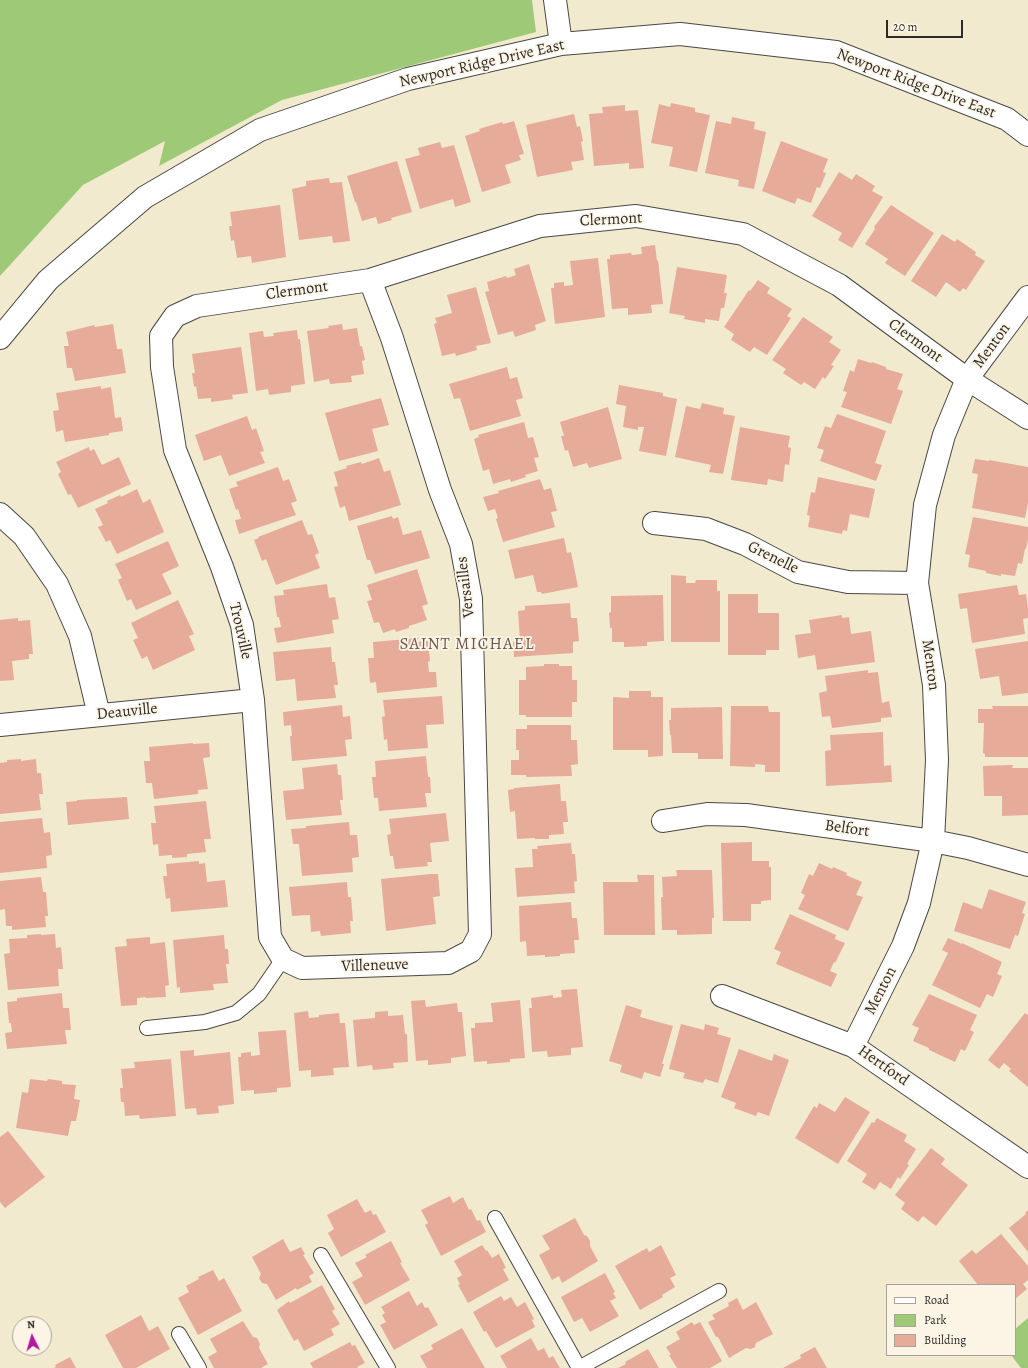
<!DOCTYPE html>
<style>
body{margin:0}
#map{position:relative;width:1028px;height:1368px;overflow:hidden;background:#f2eacf;font-family:Alegreya,serif}
canvas{display:block}
.legend{position:absolute;left:886px;top:1284px;width:130px;height:72px;box-sizing:border-box;background:#fcf5e5;border:1px solid #a8a49b;margin:0;padding:5px 7px;list-style:none;font-size:12px;color:#2b2b2b}
.legend li{display:flex;align-items:center;gap:8px;height:20px}
.legend b{width:20px;border:1px solid #a8a49b}
.north{position:absolute;left:12px;top:1316px;width:40px;height:40px;box-sizing:border-box;background:#fcf5e5;border:1px solid #a8a49b;border-radius:50%;rotate:355deg;font-size:11px;font-weight:700;line-height:16px;text-align:center;color:#2b2b2b}
.north::after{content:'';display:block;margin:auto;width:14px;height:18px;background:#b5179e;clip-path:polygon(50% 0,100% 100%,50% 72%,0 100%)}
.scale{position:absolute;left:886px;top:20px;width:77px;height:18px;box-sizing:border-box;border:2px solid #2b2b2b;border-top:0;padding-left:5px;font-size:12px;line-height:14px;white-space:nowrap;color:#2b2b2b;-webkit-text-stroke:3px #fcf5e5;paint-order:stroke}
</style>
<div id="map">
<canvas width="1028" height="1368"></canvas>
<ul class="legend">
<li><b style="height:5px;background:#fff"></b>Road</li>
<li><b style="height:11px;background:#9eca77"></b>Park</li>
<li><b style="height:11px;background:#e6ab99"></b>Building</li>
</ul>
<div class="north">N</div>
<div class="scale">20 m</div>
</div>
<script>
const c = document.querySelector('canvas').getContext('2d');
c.lineJoin = 'round';
function paint(path, color) {
  c.fillStyle = color;
  c.fill(path, 'evenodd');
}
function toPath(rows) {
  const path = new Path2D();
  for (const r of rows) {
    path.moveTo(r[0], r[1]);
    for (let i = 2; i < r.length; i += 2) path.lineTo(r[i], r[i + 1]);
  }
  return path;
}
function trace(path, color, width, dash) {
  c.strokeStyle = color;
  c.lineWidth = width;
  c.lineCap = dash ? 'butt' : 'round';
  c.setLineDash(dash || []);
  c.stroke(path);
}
function label(font, color, halo, rows, align = 'center') {
  c.font = font + ' Alegreya,serif';
  c.lineWidth = 3.5;
  c.setLineDash([]);
  c.textBaseline = 'middle';
  c.strokeStyle = halo;
  c.fillStyle = color;
  for (const [text, x, y, turn = 0] of rows) {
    c.save();
    c.translate(x, y);
    c.rotate((+turn || 0) * Math.PI / 180);
    c.textAlign = isNaN(turn) ? turn : align;
    if (halo) c.strokeText(text, 0, 0);
    c.fillText(text, 0, 0);
    c.restore();
  }
}
const green = toPath([
 [0,0,532,0,536,32,282,100,159,166,165,141,83,185,0,276],
 [1028,1318,1028,1368,1021,1368,1011,1355,1015,1355,1015,1329]
]);
const building = toPath([
 [671,103,695,108,695,112,710,115,697,172,669,166,673,147,651,143,659,104,670,107],
 [625,105,625,111,638,110,644,168,629,169,629,163,594,166,589,114,603,113,602,107],
 [574,114,577,127,580,126,583,141,581,142,584,160,571,162,573,170,537,177,526,125],
 [732,117,755,122,754,129,766,132,754,189,738,186,739,180,705,173,716,121,731,124],
 [514,121,524,154,519,155,521,160,505,165,511,183,482,192,465,136,480,131,479,129,502,122,503,124],
 [781,141,828,159,823,172,826,173,820,188,817,187,811,203,797,198,795,204,762,191],
 [440,142,442,148,454,145,471,202,455,207,453,199,420,209,405,159,420,155,418,148],
 [397,161,412,212,391,218,392,220,378,224,376,217,362,221,356,202,355,202,347,176],
 [839,172,852,180,856,174,875,186,872,191,883,197,852,248,838,240,842,233,812,216],
 [329,178,330,183,342,182,350,241,333,243,332,236,299,240,292,189,306,186,306,181],
 [280,205,286,257,252,263,251,256,237,258,234,240,231,241,229,226,232,226,230,212],
 [891,205,934,233,905,276,885,263,888,259,865,244,875,229,874,227],
 [942,234,955,242,957,239,976,252,975,255,985,261,966,290,963,288,960,292,946,282,936,297,911,281],
 [655,245,657,261,658,260,663,304,651,305,652,313,628,315,628,308,612,309,607,259,610,259,610,255,631,253,632,255,642,254,641,247],
 [598,258,605,317,555,324,551,288,554,288,554,283,564,282,564,286,573,285,570,261],
 [529,264,546,321,535,325,536,330,515,337,513,331,498,335,485,292,489,291,487,282,506,276,507,278,516,275,514,269],
 [677,267,727,275,724,293,727,293,724,308,721,308,719,321,705,319,705,323,684,319,685,316,669,313],
 [758,280,770,288,767,293,792,309,787,316,791,318,767,355,754,347,750,352,731,340,734,334,724,327,749,290,750,291],
 [476,287,491,343,476,346,477,350,456,356,455,353,442,356,434,324,437,323,435,318,452,313,447,295],
 [803,317,833,337,829,342,841,350,831,365,834,366,825,379,823,377,815,389,804,382,801,385,783,373,786,369,772,360],
 [113,324,117,349,122,349,126,373,75,381,72,368,67,368,64,346,69,346,66,332,94,325,95,327],
 [342,324,343,330,357,328,360,346,362,346,365,360,362,361,364,374,351,376,352,382,330,384,329,379,314,382,307,331,329,328,328,326],
 [297,330,298,339,300,339,305,384,291,386,291,392,269,395,268,389,256,391,249,333,263,331,264,337,274,336,273,333],
 [241,347,248,393,232,395,233,399,211,402,211,398,198,399,196,386,194,387,192,373,195,373,192,354],
 [858,359,871,363,872,362,886,367,886,369,903,374,897,389,903,391,891,424,841,407,847,392,843,391,850,370,854,372],
 [507,367,510,379,517,377,523,398,516,400,521,416,470,431,460,398,454,399,449,384],
 [619,385,663,393,663,396,677,399,666,456,639,451,644,427,638,427,638,430,623,427,626,406,616,404],
 [101,386,101,389,111,387,115,418,121,417,123,431,109,433,109,435,65,442,63,430,56,432,53,411,59,410,56,393],
 [381,398,389,425,372,429,378,451,339,461,325,413],
 [702,403,724,408,723,414,735,416,723,474,709,472,711,465,675,457,686,406,700,409],
 [608,407,622,459,589,468,587,463,573,467,568,450,565,451,561,436,564,436,560,422],
 [837,414,886,431,875,463,882,465,876,481,820,461,824,450,817,448,825,426,831,428],
 [247,416,252,430,256,428,264,451,260,452,265,463,229,476,221,455,204,461,195,435],
 [524,422,528,438,533,437,539,457,534,458,538,471,525,475,526,477,511,482,510,479,493,484,489,469,483,471,474,439,479,437,478,435],
 [740,427,790,436,788,447,791,448,789,465,785,464,783,482,768,479,767,485,731,480],
 [89,447,90,451,94,449,102,465,119,457,131,484,78,508,71,494,68,495,58,474,61,472,56,462],
 [379,458,384,472,390,470,401,505,349,521,345,506,340,508,334,487,338,486,334,472,347,468,346,466,361,462,362,464],
 [975,459,989,461,989,460,1028,467,1028,503,1025,518,972,508,978,474,972,473],
 [278,467,283,481,289,479,297,501,291,503,296,515,239,534,235,520,241,519,238,509,236,510,229,489,238,486,236,482],
 [818,477,875,489,869,518,850,514,847,531,843,530,842,534,808,527,810,516,807,515,811,492,815,493],
 [540,479,544,490,551,488,557,511,551,512,555,527,503,542,496,519,498,518,495,509,488,511,483,497,499,493,498,491],
 [137,489,143,503,150,499,164,532,117,554,110,540,106,542,98,527,103,525,95,509,108,503,107,501,120,495,121,497],
 [392,516,393,519,398,517,403,535,421,530,430,558,375,574,370,560,367,560,357,526],
 [973,517,1028,527,1028,539,1026,549,1025,549,1022,564,1018,563,1015,576,1001,574,1001,576,986,573,986,571,968,567,970,555,965,554],
 [302,520,308,535,312,534,319,553,315,555,320,568,276,585,266,559,262,561,254,540,259,538,258,537],
 [564,538,567,553,571,552,578,587,542,594,541,592,537,592,533,575,515,579,508,550],
 [168,541,179,566,162,574,172,594,136,610,131,599,127,601,118,580,122,578,115,564],
 [417,569,428,604,422,606,427,620,409,626,409,628,396,632,395,629,383,633,379,622,374,623,367,601,372,600,367,585],
 [671,575,686,576,686,583,695,583,696,580,717,580,717,591,720,591,720,642,671,642],
 [327,584,329,598,335,597,339,619,332,620,334,633,277,643,274,628,281,627,279,617,277,617,274,596,284,595,283,590],
 [1017,585,1019,595,1026,594,1028,608,1028,618,1023,619,1025,634,972,643,967,608,960,609,958,594],
 [728,594,758,594,758,613,779,613,779,650,766,650,766,655,728,655],
 [663,595,664,641,647,642,647,646,624,647,624,642,612,642,612,628,610,628,609,613,611,612,611,596],
 [178,600,194,634,189,636,195,650,153,670,147,656,142,659,133,640,138,638,131,623],
 [570,603,571,618,577,618,579,641,573,642,573,653,514,657,513,642,520,641,518,611,525,610,525,606],
 [842,615,842,618,849,617,851,634,871,631,875,662,817,670,815,655,798,658,795,635,811,633,809,620],
 [18,618,18,621,30,620,33,654,29,654,29,659,12,661,14,680,0,681,0,620],
 [418,638,418,642,428,641,430,661,428,662,429,672,436,672,437,687,377,693,376,682,370,683,368,658,374,658,373,642],
 [1028,641,1028,693,1002,696,999,676,980,679,975,649],
 [331,647,332,662,335,662,338,685,334,685,336,698,297,701,295,679,276,681,273,652],
 [544,664,559,664,559,666,572,666,572,680,577,680,577,702,572,702,572,717,526,717,526,715,519,715,519,680,526,680,526,667,544,666],
 [868,670,868,673,878,672,882,703,889,701,892,717,881,718,881,722,832,728,830,716,822,717,819,693,827,691,825,676],
 [629,691,651,691,651,697,663,697,663,756,648,757,648,750,613,750,613,697,629,698],
 [442,696,444,724,426,725,428,748,388,751,387,739,384,740,382,717,385,716,383,700],
 [342,705,343,717,350,716,352,739,345,740,347,756,292,761,290,736,292,736,291,725,284,726,283,712],
 [731,706,768,706,769,712,780,712,780,772,765,772,765,765,755,764,755,767,730,766],
 [992,706,1028,706,1028,757,985,757,985,754,983,753,984,723,978,723,978,709,993,709],
 [722,707,723,759,698,759,698,753,672,753,671,735,670,735,669,720,671,720,671,708],
 [527,725,571,725,571,740,577,740,578,764,571,765,572,776,526,777,526,775,511,775,511,760,519,760,519,750,516,750,516,729,527,729],
 [883,732,884,766,891,765,892,782,826,786,825,751,831,750,830,735],
 [193,743,193,744,209,743,210,757,203,758,208,789,198,790,198,794,154,799,152,783,146,783,144,761,150,761,149,747],
 [426,756,428,777,430,777,431,793,425,793,427,807,379,811,378,798,374,798,372,777,376,777,375,761],
 [21,759,21,761,36,759,37,773,41,773,43,794,39,794,41,810,0,814,0,763,7,762,7,760],
 [337,764,338,775,341,775,343,800,340,800,342,815,286,820,283,791,304,789,302,768],
 [1013,765,1012,768,1028,768,1028,815,1002,816,1002,796,984,796,983,766],
 [560,784,561,801,566,801,568,822,563,822,564,834,549,835,549,839,535,839,535,838,517,839,515,811,510,812,508,790,514,789,514,788],
 [127,797,129,819,68,825,66,802,77,801,77,800],
 [206,801,211,839,204,839,206,852,187,854,187,857,172,858,172,855,159,856,158,844,153,845,151,823,156,823,154,806],
 [446,813,449,841,430,843,432,862,427,862,428,866,395,869,393,856,390,856,387,835,391,834,389,819],
 [42,818,44,833,50,832,52,855,46,856,47,868,0,873,0,822],
 [349,822,350,835,357,835,359,857,352,858,353,872,302,876,299,844,293,844,291,829,306,828,306,826],
 [752,842,752,861,769,861,769,867,771,867,771,900,761,901,761,904,751,904,751,921,723,921,721,843],
 [571,843,572,854,575,854,577,881,574,882,575,893,517,897,515,868,533,867,532,849,538,849,537,846],
 [199,861,199,864,205,863,207,882,225,880,228,907,171,912,170,898,166,899,163,876,167,876,166,864],
 [819,863,832,869,833,867,847,873,846,875,862,882,856,895,863,897,848,931,798,909,805,895,801,893,809,874,813,876],
 [676,870,712,870,714,918,712,918,712,934,677,935,677,930,662,930,661,897,663,897,662,877,677,876],
 [431,874,438,874,440,896,433,897,436,924,386,931,381,879],
 [637,875,654,875,655,935,604,935,603,882,638,882],
 [41,877,43,892,46,892,48,916,45,916,46,927,12,930,12,926,6,926,5,909,0,910,0,881],
 [347,882,348,897,351,897,353,921,350,921,351,933,321,936,320,931,311,932,310,915,292,916,289,887],
 [989,889,1026,902,1022,913,1025,914,1018,936,1015,935,1010,949,954,931,963,902,982,909],
 [571,902,572,918,577,918,579,940,574,940,575,953,560,954,560,956,545,957,545,955,527,956,526,941,520,942,519,906],
 [790,914,836,935,835,939,845,943,835,963,834,962,830,971,837,974,831,987,776,964,781,952,774,949],
 [41,934,41,935,55,934,56,948,61,947,63,969,58,969,59,986,8,990,4,954,10,953,9,939,27,938,27,935],
 [224,935,225,949,228,949,229,964,226,964,228,983,213,984,214,990,180,993,180,987,177,988,173,940],
 [150,937,150,944,165,942,169,985,165,986,166,997,146,998,146,997,137,998,137,1005,121,1006,115,947,127,946,126,939],
 [948,938,962,944,962,943,1002,962,997,974,1002,976,993,997,987,994,980,1008,932,985,948,953,942,950],
 [577,989,583,1047,571,1048,571,1055,548,1057,547,1051,532,1052,529,1008,532,1008,531,998,553,995,553,998,562,997,561,990],
 [62,993,63,1008,69,1008,71,1030,65,1030,67,1044,7,1049,5,1033,12,1032,11,1023,9,1023,7,1002,17,1001,17,998],
 [929,994,977,1015,970,1030,974,1032,965,1051,961,1049,955,1062,929,1050,929,1048,913,1041,919,1028,912,1025],
 [425,1000,426,1007,457,1003,458,1012,462,1012,466,1056,451,1058,451,1063,428,1065,428,1060,416,1061,411,1001],
 [520,1000,525,1058,510,1059,510,1062,487,1064,487,1061,474,1062,471,1028,475,1028,475,1023,493,1022,491,1003],
 [626,1005,642,1010,640,1017,673,1026,662,1064,664,1064,660,1077,644,1072,642,1079,620,1072,622,1065,609,1061],
 [308,1011,309,1018,319,1017,319,1015,339,1013,340,1023,345,1023,349,1067,333,1068,334,1075,311,1077,311,1070,299,1071,294,1013],
 [388,1011,388,1016,403,1015,405,1034,407,1034,408,1062,393,1063,394,1068,373,1070,372,1065,357,1067,353,1020,375,1018,375,1012],
 [1025,1013,1028,1015,1028,1087,1009,1071,1011,1069,1004,1063,999,1069,988,1060],
 [681,1024,704,1030,705,1024,719,1028,717,1034,731,1038,718,1083,705,1079,703,1083,683,1078,685,1073,669,1069],
 [286,1030,291,1087,277,1088,277,1092,254,1094,254,1090,241,1091,238,1057,241,1057,241,1053,251,1052,251,1056,260,1055,258,1032],
 [739,1049,772,1061,774,1054,789,1060,769,1116,758,1112,756,1116,734,1108,736,1103,721,1097],
 [194,1050,194,1056,230,1052,234,1104,218,1106,219,1113,197,1115,196,1108,185,1109,180,1051],
 [171,1059,176,1116,140,1119,139,1115,125,1116,124,1102,121,1102,120,1088,123,1088,121,1069,135,1068,134,1062],
 [30,1079,47,1081,48,1079,62,1081,62,1084,76,1085,74,1099,80,1100,76,1121,71,1121,68,1136,16,1128,22,1092,28,1093],
 [845,1097,870,1112,838,1164,795,1138,814,1106,817,1108,819,1103,835,1112],
 [877,1118,907,1135,904,1141,916,1149,907,1164,909,1165,900,1179,898,1177,891,1189,880,1182,875,1190,862,1182,867,1174,847,1161,872,1122,874,1123],
 [8,1131,45,1177,5,1208,0,1202,0,1137],
 [931,1148,945,1159,941,1164,968,1185,936,1226,923,1216,918,1222,901,1209,905,1203,895,1195],
 [450,1196,453,1203,463,1197,469,1210,471,1209,477,1221,480,1220,486,1232,441,1256,425,1225,428,1223,421,1210],
 [357,1199,365,1213,371,1210,373,1215,376,1214,386,1232,341,1257,328,1233,334,1229,327,1215],
 [1028,1210,1028,1252,1009,1228,1026,1214,1025,1213],
 [575,1218,584,1235,587,1236,590,1241,590,1246,598,1261,562,1283,559,1276,552,1280,539,1255,550,1249,542,1236],
 [1001,1234,1028,1266,1028,1280,1023,1284,1027,1289,1015,1299,1015,1285,978,1285,959,1261,972,1250,976,1254],
 [283,1239,290,1252,301,1247,305,1254,303,1255,314,1273,309,1276,312,1282,297,1290,296,1288,276,1300,267,1284,262,1283,259,1278,261,1274,252,1257],
 [391,1241,402,1262,400,1263,410,1280,365,1305,352,1282,363,1276,355,1263,367,1257,365,1255],
 [482,1245,486,1251,487,1250,492,1258,499,1254,506,1268,503,1269,509,1280,468,1303,458,1285,460,1284,457,1278,462,1275,454,1261],
 [661,1245,676,1275,670,1278,675,1287,662,1295,663,1297,640,1310,615,1266,647,1248,649,1252],
 [213,1270,219,1281,224,1278,242,1311,198,1335,178,1298,189,1292,186,1286,199,1279,198,1277],
 [605,1273,615,1292,613,1293,616,1298,610,1301,619,1316,590,1332,582,1318,574,1322,561,1297],
 [322,1285,335,1309,332,1311,340,1324,331,1329,334,1335,304,1351,298,1339,294,1341,277,1310,289,1301,290,1303],
 [409,1291,417,1306,422,1302,425,1308,428,1307,438,1325,394,1350,380,1325,386,1322,382,1315,385,1313,381,1307],
 [501,1296,504,1301,511,1297,517,1307,525,1302,534,1319,532,1320,535,1327,496,1348,486,1331,484,1332,473,1312],
 [737,1298,743,1310,756,1302,773,1334,756,1343,755,1347,751,1349,746,1348,729,1358,718,1337,716,1337,708,1322,715,1319,712,1315,729,1306,728,1303],
 [141,1315,149,1331,158,1326,170,1349,136,1368,123,1368,105,1335],
 [243,1321,253,1337,257,1338,260,1344,259,1348,268,1364,261,1368,214,1368,208,1357,217,1352,210,1339],
 [692,1322,694,1325,700,1322,722,1361,710,1368,677,1368,669,1355,671,1355,666,1347,680,1339,676,1332],
 [462,1328,485,1368,427,1368,420,1356,433,1349,431,1345],
 [531,1338,538,1351,544,1348,549,1358,553,1356,560,1368,507,1368,500,1356],
 [350,1342,352,1346,355,1345,365,1363,357,1367,358,1368,313,1368,310,1363],
 [815,1347,827,1368,783,1368,801,1358,800,1355],
 [648,1349,659,1368,618,1368,626,1364,625,1362],
 [70,1357,76,1368,54,1368,56,1367,55,1365]
]);
const service = toPath([
 [147,1028,205,1022,236,1013,259,994,283,959],
 [495,1218,579,1368],
 [321,1255,388,1368],
 [179,1334,199,1368],
 [579,1368,719,1291]
]);
const minor = toPath([
 [370,280,392,338,440,490,461,544,471,599,480,934,471,951,448,963,302,968,283,959,270,937,253,700,242,625,222,567,175,450,162,367,161,336,175,316,197,306,370,280,540,226,636,216,743,234,839,285,967,379,1028,418],
 [0,514,24,536,57,584,80,636,99,715],
 [654,523,706,529,745,544,798,572,848,582,917,583],
 [0,725,253,700],
 [663,821,707,814,746,815,933,841,968,848,1028,865],
 [722,996,853,1046,1028,1167],
 [853,1046,903,946,919,903,933,841,937,760,934,685,917,583,925,505,944,435,967,379,1028,297]
]);
const tertiary = toPath([
 [555,0,561,44],
 [0,338,48,280,145,197,260,130,408,79,561,44,680,34,836,52,1007,119,1028,135]
]);
const streetNames = [
 ["Newport Ridge Drive East",482,64,-13],
 ["Newport Ridge Drive East",916,84,21],
 ["Clermont",611,220,-3],
 ["Clermont",297,291,-8],
 ["Clermont",915,341,36],
 ["Menton",992,346,-54],
 ["Grenelle",773,558,26],
 ["Versailles",466,587,-97],
 ["Trouville",240,631,77],
 ["Menton",930,665,82],
 ["Deauville",127,712,-6],
 ["Belfort",847,829,8],
 ["Villeneuve",375,966,-2],
 ["Menton",881,991,-63],
 ["Hertford",883,1066,35]
];
const neighbourhoodNames = [
 ["SAINT MICHAEL",467,645]
];
paint(green, '#9eca77');
paint(building, '#e6ab99');
trace(service, '#494844', 16);
trace(minor, '#494844', 24);
trace(tertiary, '#494844', 24);
trace(service, '#fff', 14);
trace(minor, '#fff', 22);
trace(tertiary, '#fff', 22);
label('16px', '#2b2b2b', '#fcf5e5', streetNames);
c.letterSpacing = '1px';
label('17px', '#6c5852', '#fcf5e5', neighbourhoodNames);
c.letterSpacing = '0px';
</script>
